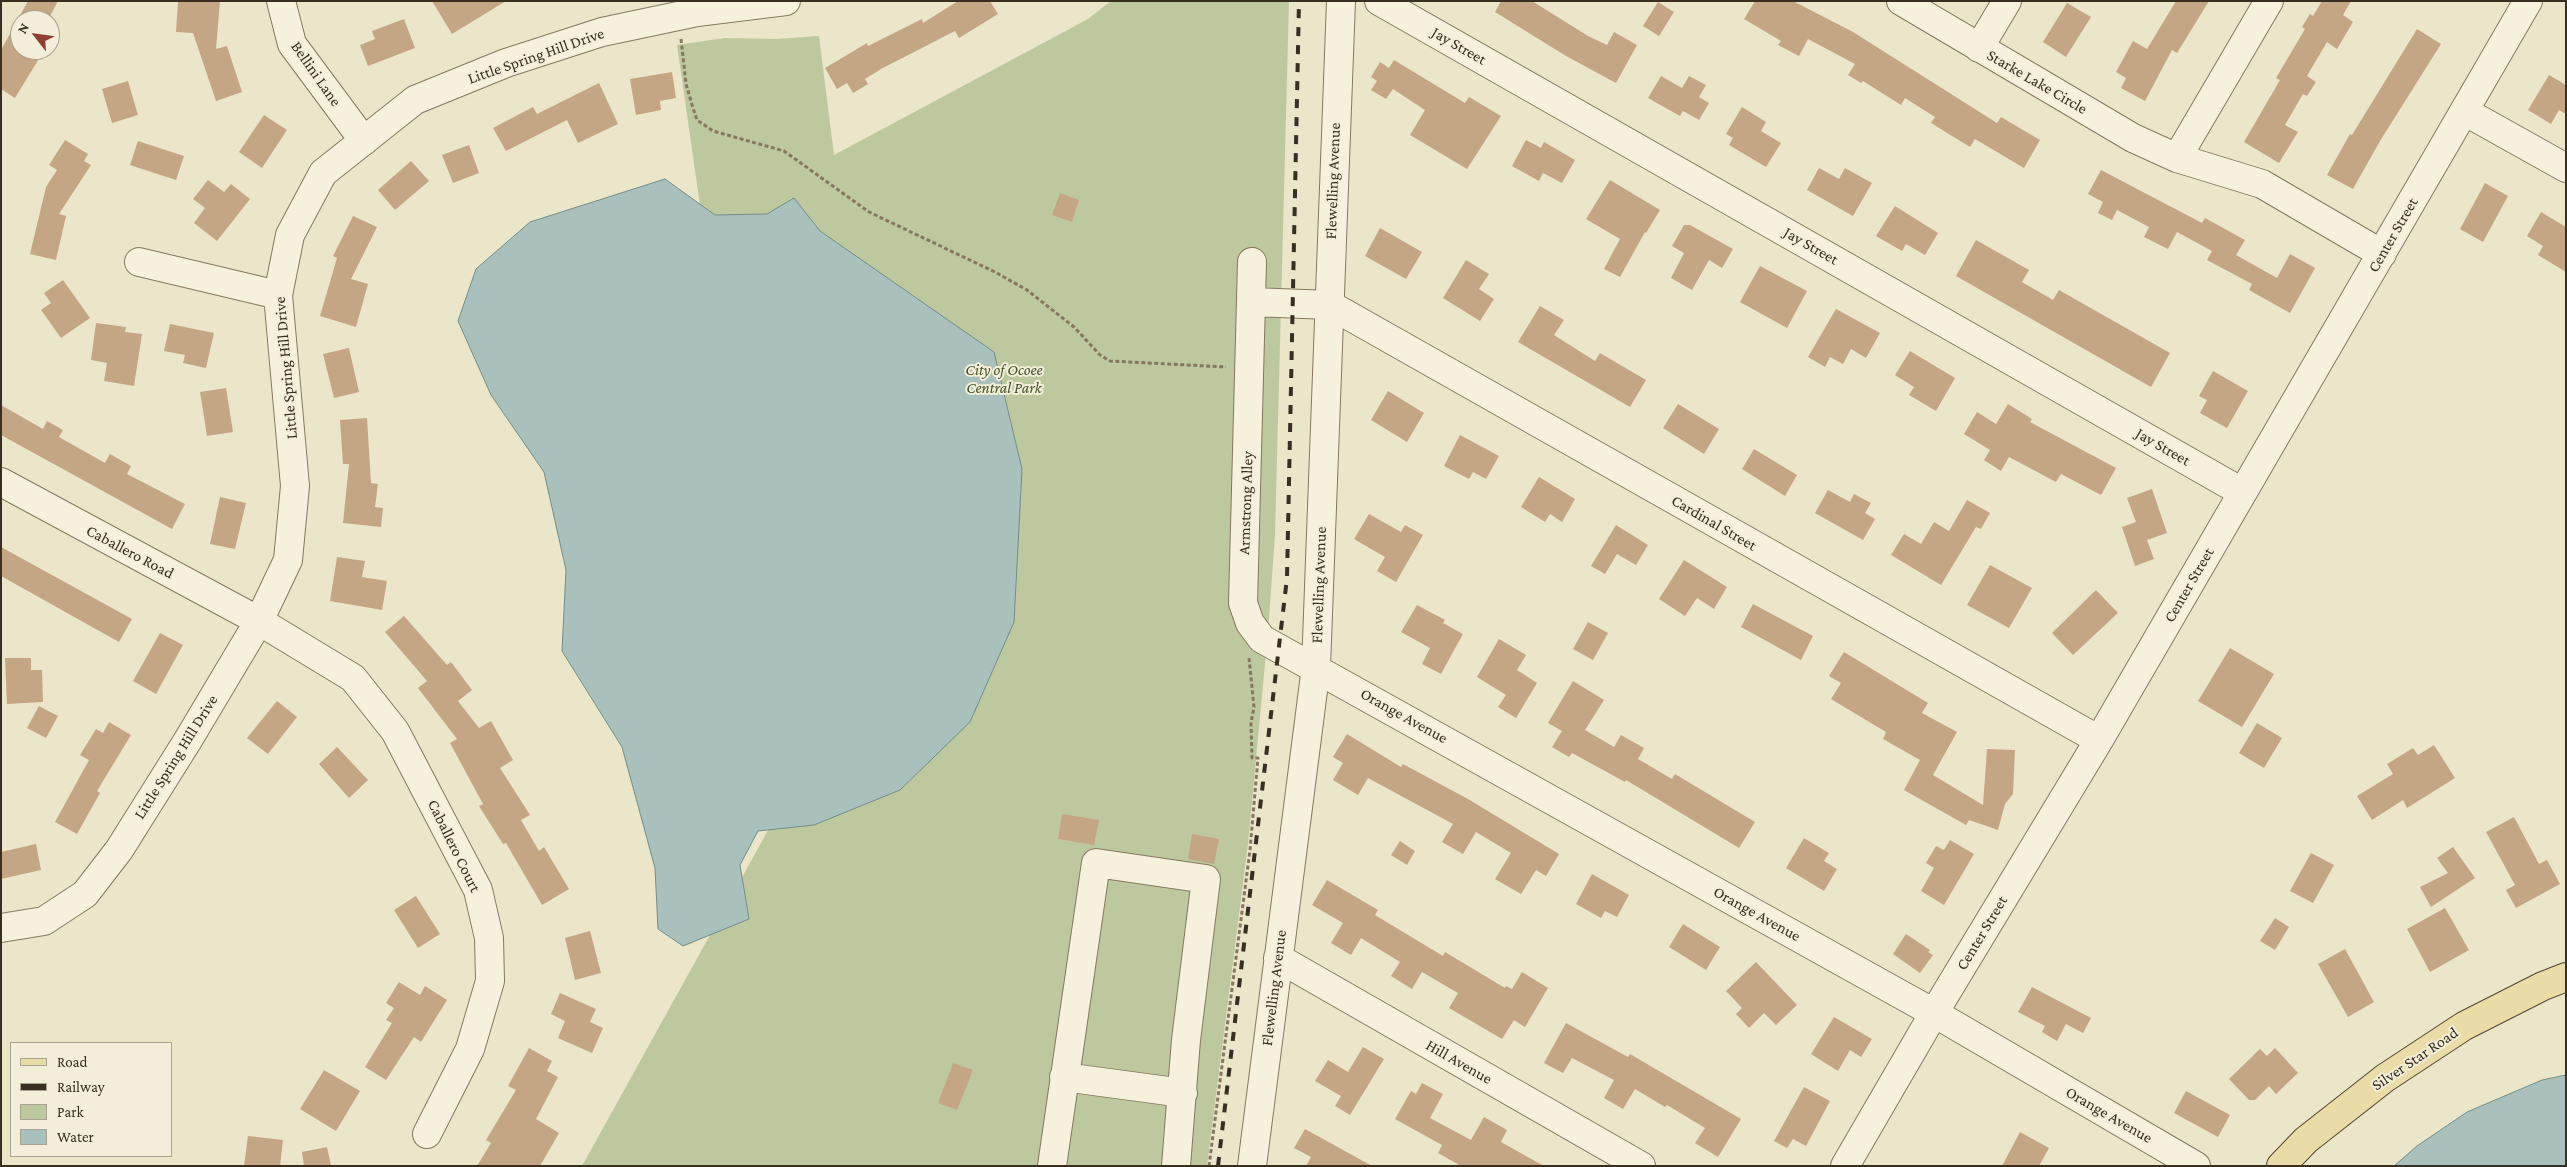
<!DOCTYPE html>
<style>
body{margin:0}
#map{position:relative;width:2567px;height:1167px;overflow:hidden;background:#ebe5ca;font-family:"Crimson Pro",serif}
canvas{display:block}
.frame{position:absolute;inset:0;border:2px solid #382f22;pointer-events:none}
.legend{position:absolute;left:10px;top:1042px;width:162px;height:115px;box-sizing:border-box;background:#f3eed9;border:1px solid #a8a290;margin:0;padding:6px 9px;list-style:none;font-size:15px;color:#382f22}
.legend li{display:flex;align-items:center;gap:10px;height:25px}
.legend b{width:25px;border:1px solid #a8a290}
.north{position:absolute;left:10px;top:10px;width:50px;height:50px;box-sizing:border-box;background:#f3eed9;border:1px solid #a8a290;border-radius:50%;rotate:300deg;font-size:14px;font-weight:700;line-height:20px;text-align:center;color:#382f22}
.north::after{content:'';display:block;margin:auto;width:18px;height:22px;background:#8f3f36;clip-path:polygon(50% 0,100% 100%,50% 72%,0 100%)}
</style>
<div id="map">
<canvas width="2567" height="1167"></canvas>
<div class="frame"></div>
<ul class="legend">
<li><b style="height:6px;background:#e9dca6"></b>Road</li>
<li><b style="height:6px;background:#382f22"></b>Railway</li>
<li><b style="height:14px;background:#bec89f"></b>Park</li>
<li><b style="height:14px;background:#aac0bc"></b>Water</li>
</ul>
<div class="north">N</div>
</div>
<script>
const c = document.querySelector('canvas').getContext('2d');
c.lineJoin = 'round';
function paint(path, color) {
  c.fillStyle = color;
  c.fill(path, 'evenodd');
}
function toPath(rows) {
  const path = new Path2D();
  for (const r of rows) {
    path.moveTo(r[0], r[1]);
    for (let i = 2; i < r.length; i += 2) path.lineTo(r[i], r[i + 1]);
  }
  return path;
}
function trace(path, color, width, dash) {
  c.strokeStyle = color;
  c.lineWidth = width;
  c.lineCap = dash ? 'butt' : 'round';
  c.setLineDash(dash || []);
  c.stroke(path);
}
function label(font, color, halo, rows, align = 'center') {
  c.font = font + ' "Crimson Pro",serif';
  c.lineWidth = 4;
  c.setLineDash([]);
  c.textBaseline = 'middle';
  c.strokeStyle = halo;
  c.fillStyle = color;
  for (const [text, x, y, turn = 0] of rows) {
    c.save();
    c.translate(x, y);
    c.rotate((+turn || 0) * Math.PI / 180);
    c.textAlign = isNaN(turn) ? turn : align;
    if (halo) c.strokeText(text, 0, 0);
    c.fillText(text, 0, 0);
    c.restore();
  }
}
const green = toPath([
 [1111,1,1289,1,1275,535,1268,632,1248,844,1207,1166,582,1166,797,778,774,720,677,45,725,38,776,39,819,36,834,155,1088,19]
]);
const water = toPath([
 [665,179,715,215,767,214,794,198,820,231,994,352,1022,469,1014,622,970,722,900,790,814,825,758,831,740,865,749,919,683,946,658,929,655,868,622,747,562,651,566,570,544,472,491,395,458,321,476,269,530,222,665,179],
 [2566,1075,2566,1166,2394,1166,2417,1146,2467,1112,2542,1080,2566,1075]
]);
const building = toPath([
 [28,1,58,1,48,20,20,20,20,50,29,50,40,57,15,98,1,89,1,50],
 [178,1,220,1,216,49,227,46,242,92,216,101,193,33,176,32],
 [432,1,506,1,452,34],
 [958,1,990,1,998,14,959,38,955,31,881,69,865,79,868,84,853,93,847,83,837,89,825,68,867,43,868,46,922,19,923,23],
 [1501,1,1532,1,1588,36,1607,45,1614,32,1637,45,1616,83,1566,56,1495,12],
 [1755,1,1793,1,1853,32,1997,123,2001,117,2040,140,2024,168,1975,139,1970,147,1931,123,1935,117,1905,98,1901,105,1863,81,1861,83,1848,75,1855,64,1808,39,1799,56,1778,45,1781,41,1744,19],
 [2176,1,2209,1,2177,53,2172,50,2145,101,2121,88,2126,78,2116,72,2133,41,2147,49],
 [2322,1,2351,1,2343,15,2353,22,2337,49,2327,42,2307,76,2316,82,2307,96,2303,94,2285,125,2298,132,2279,163,2244,142,2280,80,2276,78,2305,29,2302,27,2310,14,2313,16],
 [1658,2,1674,12,1659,36,1643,26],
 [2067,3,2091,17,2066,57,2043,42],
 [404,19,415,48,368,66,360,45,375,39,372,31],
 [2417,29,2441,44,2380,141,2353,189,2327,175,2350,134,2352,135],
 [1394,60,1465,103,1469,97,1501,116,1467,169,1410,135,1425,110,1393,89,1386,99,1371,90,1377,81,1371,77,1380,62,1389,68],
 [672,72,676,98,660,101,661,110,636,115,630,79],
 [2549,75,2566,85,2566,114,2559,110,2551,124,2528,110],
 [1661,76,1682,88,1689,76,1706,85,1699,97,1709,103,1699,120,1683,111,1680,116,1648,98],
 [128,81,138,115,112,123,102,89],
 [599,83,618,124,578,143,567,120,506,151,493,128,533,107,537,114],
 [1742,107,1766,122,1761,131,1781,143,1766,167,1729,145,1733,138,1726,134],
 [264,115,287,130,262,168,239,152],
 [65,140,88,154,84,161,91,165,59,214,66,216,56,260,30,254,46,187,57,170,49,165],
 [1526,140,1541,148,1544,142,1575,160,1562,183,1543,173,1539,181,1512,166],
 [138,141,184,156,176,180,130,165],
 [469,145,479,173,453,183,442,155],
 [411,161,429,181,395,210,378,190],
 [1819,168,1839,179,1845,168,1872,183,1853,216,1807,190],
 [2101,170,2202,223,2205,218,2245,240,2236,255,2277,278,2290,254,2315,268,2290,313,2249,290,2252,284,2207,260,2212,251,2177,232,2168,249,2144,237,2149,227,2117,210,2112,220,2098,213,2103,202,2088,194],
 [208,180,224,192,231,184,250,199,217,241,194,223,205,208,193,199],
 [1610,180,1660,210,1646,233,1645,232,1620,277,1604,269,1620,239,1586,219],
 [2485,183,2508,196,2483,242,2460,229],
 [1060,193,1079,200,1072,222,1052,215],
 [1895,206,1938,233,1925,255,1906,244,1902,251,1876,236],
 [2541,212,2566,227,2566,272,2538,255,2543,246,2527,236],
 [353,216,377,227,351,279,368,284,356,327,320,316,337,258,333,256],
 [1684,225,1690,225,1733,249,1722,268,1709,260,1692,290,1671,278,1684,253,1672,246],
 [1380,228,1422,252,1406,279,1365,256],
 [1976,240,2029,270,2022,282,2053,300,2059,290,2170,353,2151,387,1956,276],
 [1466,260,1489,274,1479,289,1494,299,1480,321,1443,298],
 [1760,266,1807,291,1787,328,1740,302],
 [63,280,90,318,61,338,41,310,51,303,44,293],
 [1540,306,1564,320,1554,335,1595,361,1600,353,1646,380,1630,407,1518,342],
 [1836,309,1880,333,1866,358,1851,349,1843,364,1830,357,1825,367,1808,357],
 [96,323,126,327,125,332,142,334,134,386,104,381,107,363,91,360],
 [170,324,214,333,206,368,183,363,185,355,164,351],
 [349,348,359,392,334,398,323,354],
 [1910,351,1955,378,1936,411,1909,395,1914,387,1895,375],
 [2213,371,2248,391,2227,428,2200,413,2207,400,2199,396],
 [226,388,233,432,207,436,200,392],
 [1388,391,1424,413,1407,442,1371,420],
 [1678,404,1719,429,1704,454,1663,428],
 [2008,404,2032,419,2030,422,2116,468,2101,495,2061,474,2056,482,2009,457,2001,471,1984,460,1990,450,1964,434,1977,412,1996,424],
 [1,405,43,429,47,421,63,430,59,437,105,463,110,454,131,466,127,474,185,504,172,529,1,435],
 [367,418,371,483,378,484,375,507,383,508,381,527,343,523,349,464,343,464,340,420],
 [1460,435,1499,456,1486,479,1473,472,1469,479,1444,466],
 [1754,449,1797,475,1785,496,1742,469],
 [1539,477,1575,499,1562,522,1550,514,1545,522,1521,507],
 [2152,489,2167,533,2147,540,2154,559,2135,566,2122,527,2136,522,2127,498],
 [1828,490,1850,502,1854,494,1871,503,1865,513,1875,519,1863,540,1815,513],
 [220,497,246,503,235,549,210,544],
 [1967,500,1990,513,1981,529,1976,527,1941,585,1891,555,1904,534,1921,544,1934,522,1949,531],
 [1369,514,1401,532,1405,525,1423,535,1396,582,1377,571,1385,557,1354,539],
 [1616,525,1648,545,1636,565,1617,554,1605,574,1591,566],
 [1,547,132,619,119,642,1,576],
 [337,557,365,561,362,577,387,581,382,610,330,601],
 [1684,560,1727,587,1714,609,1697,598,1685,616,1659,599],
 [1990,565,2032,588,2009,628,1967,605],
 [2096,590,2118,613,2073,655,2052,633],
 [1753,604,1813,636,1801,660,1741,627],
 [1417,605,1445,620,1443,623,1463,634,1441,674,1422,664,1430,648,1401,632],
 [404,616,447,665,451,662,472,690,458,701,479,728,491,721,513,760,500,768,530,815,521,820,539,851,544,847,569,889,542,905,506,843,503,844,479,806,483,804,450,743,457,739,418,688,427,681,385,632],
 [1588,622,1608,633,1593,660,1573,649],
 [160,633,183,645,156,694,133,681],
 [1499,639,1526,655,1517,670,1537,683,1516,718,1498,707,1506,695,1477,677],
 [2230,648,2274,674,2242,727,2198,701],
 [1844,652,1928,703,1922,713,1957,732,1933,775,1983,805,1987,749,2015,750,2013,794,2005,804,1998,830,1969,820,1966,825,1904,790,1920,760,1883,739,1886,732,1831,699,1841,683,1829,676],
 [5,658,31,658,31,670,42,670,43,702,7,704],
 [1573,681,1604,700,1585,730,1614,747,1621,735,1644,748,1638,759,1672,779,1675,774,1755,822,1739,848,1626,780,1625,782,1572,753,1569,757,1552,747,1562,731,1548,723],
 [277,701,297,717,268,754,247,738],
 [39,706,58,716,46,738,27,728],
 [109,722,131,735,97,791,100,793,77,834,55,822,89,760,80,755,96,729,103,733],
 [2257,723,2282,738,2264,768,2239,753],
 [1347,734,1401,767,1403,764,1468,799,1559,854,1546,876,1536,870,1521,894,1495,879,1511,853,1476,832,1463,854,1442,842,1453,824,1368,778,1358,795,1333,780,1343,763,1333,757],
 [2434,745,2455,778,2407,808,2403,800,2372,820,2357,796,2393,774,2387,764,2413,748,2418,755],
 [337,747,368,780,349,798,319,764],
 [1062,814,1099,820,1094,845,1058,839],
 [2514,817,2539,864,2547,860,2560,884,2516,908,2506,890,2515,885,2486,832],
 [1192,834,1219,839,1214,864,1188,859],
 [1804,838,1829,853,1824,861,1837,869,1824,891,1786,868],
 [1950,840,1974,854,1944,905,1921,891,1934,868,1926,863,1936,846,1944,850],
 [1400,841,1415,851,1407,865,1391,855],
 [36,844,41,870,1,879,1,852],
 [2453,847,2475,878,2431,907,2420,887,2448,873,2437,858],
 [2311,853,2334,865,2313,903,2290,891],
 [1592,874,1629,895,1617,917,1605,911,1601,918,1576,904],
 [1327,880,1378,910,1375,915,1443,956,1445,952,1505,988,1506,986,1512,989,1522,972,1548,988,1525,1027,1514,1020,1502,1039,1449,1008,1458,993,1422,972,1412,989,1391,976,1400,962,1361,938,1351,955,1331,943,1343,923,1312,905],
 [416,896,440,934,418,948,394,910],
 [2445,908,2469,950,2430,972,2407,929],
 [2275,918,2289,927,2275,950,2260,941],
 [1683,924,1720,947,1706,970,1669,947],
 [590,931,601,973,575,980,565,938],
 [1906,934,1930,950,1928,952,1933,955,1920,973,1893,954],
 [2345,949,2374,1002,2348,1017,2318,964],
 [1756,962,1797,1005,1776,1025,1764,1013,1749,1028,1736,1014,1742,1008,1726,991],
 [399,982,420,995,425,986,447,1000,421,1042,414,1037,386,1080,365,1067,392,1023,386,1020,394,1008,386,1003],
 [2032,987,2091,1018,2083,1033,2066,1024,2057,1041,2042,1032,2045,1026,2018,1012],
 [560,993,596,1009,590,1022,603,1028,592,1053,558,1038,565,1021,551,1014],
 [1834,1017,1872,1039,1861,1057,1850,1050,1838,1071,1811,1054],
 [1566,1023,1628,1057,1630,1054,1741,1119,1718,1157,1695,1143,1705,1128,1667,1105,1665,1107,1635,1089,1623,1109,1604,1098,1614,1080,1572,1058,1563,1073,1544,1063],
 [1363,1047,1384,1059,1350,1115,1335,1106,1341,1096,1315,1081,1328,1060,1348,1072],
 [529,1048,552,1061,547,1071,558,1077,536,1119,559,1133,540,1166,477,1166,491,1143,486,1140,516,1090,508,1086],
 [2275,1048,2298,1073,2276,1094,2269,1086,2255,1100,2249,1100,2229,1079,2260,1049,2267,1056],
 [953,1063,973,1070,957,1110,938,1103],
 [324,1070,360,1091,336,1131,300,1109],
 [1422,1083,1443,1094,1430,1118,1471,1140,1484,1117,1507,1130,1501,1142,1544,1166,1461,1166,1438,1153,1442,1145,1395,1119,1411,1091,1416,1094],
 [1804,1087,1830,1101,1806,1146,1793,1139,1787,1148,1774,1141],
 [2186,1091,2230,1115,2218,1137,2174,1113],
 [1305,1129,1372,1166,1306,1166,1311,1157,1294,1148],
 [2020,1132,2049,1148,2039,1166,2002,1166],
 [248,1136,283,1140,280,1166,244,1166],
 [327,1147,331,1166,304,1166,302,1152]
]);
const path = toPath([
 [681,39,686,84,693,108,697,120,713,131,784,151,869,212,995,272,1027,290,1074,327,1100,355,1110,361,1226,367],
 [1209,1166,1250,850,1258,758,1252,758,1251,723,1254,707,1249,658]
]);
const minor = toPath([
 [281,1,292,44,364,141],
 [1379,1,2242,492],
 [1901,1,2133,138,2177,158,2262,184,2382,254],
 [1979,48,2007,1],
 [2464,111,2566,168],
 [2177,158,2269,1],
 [139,262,278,295],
 [1252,262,1243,603,1250,623,1262,639,1934,1013,2196,1166],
 [1252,302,1330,305,2099,740],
 [1,482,259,621,353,678,395,731,478,890,489,938,490,981,470,1049,427,1134],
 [1,928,44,921,85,894,119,850,188,740,259,621,288,560,295,486,278,295,290,235,323,173,415,100,506,63,602,32,697,12,786,1],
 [1278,958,1641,1166],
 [1064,1077,1183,1093],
 [1052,1166,1096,863,1206,879,1186,1040,1176,1166],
 [1252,1166,1316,667,1341,1],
 [1845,1166,1934,1013,2099,740,2528,1]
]);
const major = toPath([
 [2281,1166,2306,1140,2385,1078,2464,1026,2543,986,2566,977]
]);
const rail = toPath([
 [1218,1166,1287,578,1299,1]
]);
const streetNames = [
 ["Jay Street",1459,46,30],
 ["Little Spring Hill Drive",536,56,-19],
 ["Bellini Lane",316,74,55],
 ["Starke Lake Circle",2037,82,30],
 ["Flewelling Avenue",1333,181,-88],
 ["Center Street",2393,235,-60],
 ["Jay Street",1811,246,30],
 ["Little Spring Hill Drive",286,368,-95],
 ["Jay Street",2163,447,30],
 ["Armstrong Alley",1246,503,-88],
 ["Cardinal Street",1714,523,30],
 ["Caballero Road",130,552,28],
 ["Flewelling Avenue",1319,585,-88],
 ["Center Street",2189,585,-60],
 ["Orange Avenue",1404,716,29],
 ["Little Spring Hill Drive",176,757,-58],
 ["Caballero Court",454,846,64],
 ["Orange Avenue",1757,914,29],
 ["Center Street",1982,933,-59],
 ["Flewelling Avenue",1274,988,-83],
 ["Silver Star Road",2415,1059,-34],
 ["Hill Avenue",1459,1062,30],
 ["Orange Avenue",2109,1115,30]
];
const parkNames = [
 ["City of Ocoee",1004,370],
 ["Central Park",1004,388]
];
paint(green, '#bec89f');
paint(water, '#aac0bc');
trace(water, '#718e8a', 1);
paint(building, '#c5a684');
trace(minor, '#867860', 30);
trace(major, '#544633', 30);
trace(path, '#867860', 3, [4, 2.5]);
trace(minor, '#f6f1dd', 28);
trace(major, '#e9dca6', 28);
trace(rail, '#382f22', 4, [9, 9]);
label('16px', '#382f22', '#f3eed9', streetNames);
label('italic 16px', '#44522b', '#f3eed9', parkNames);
</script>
